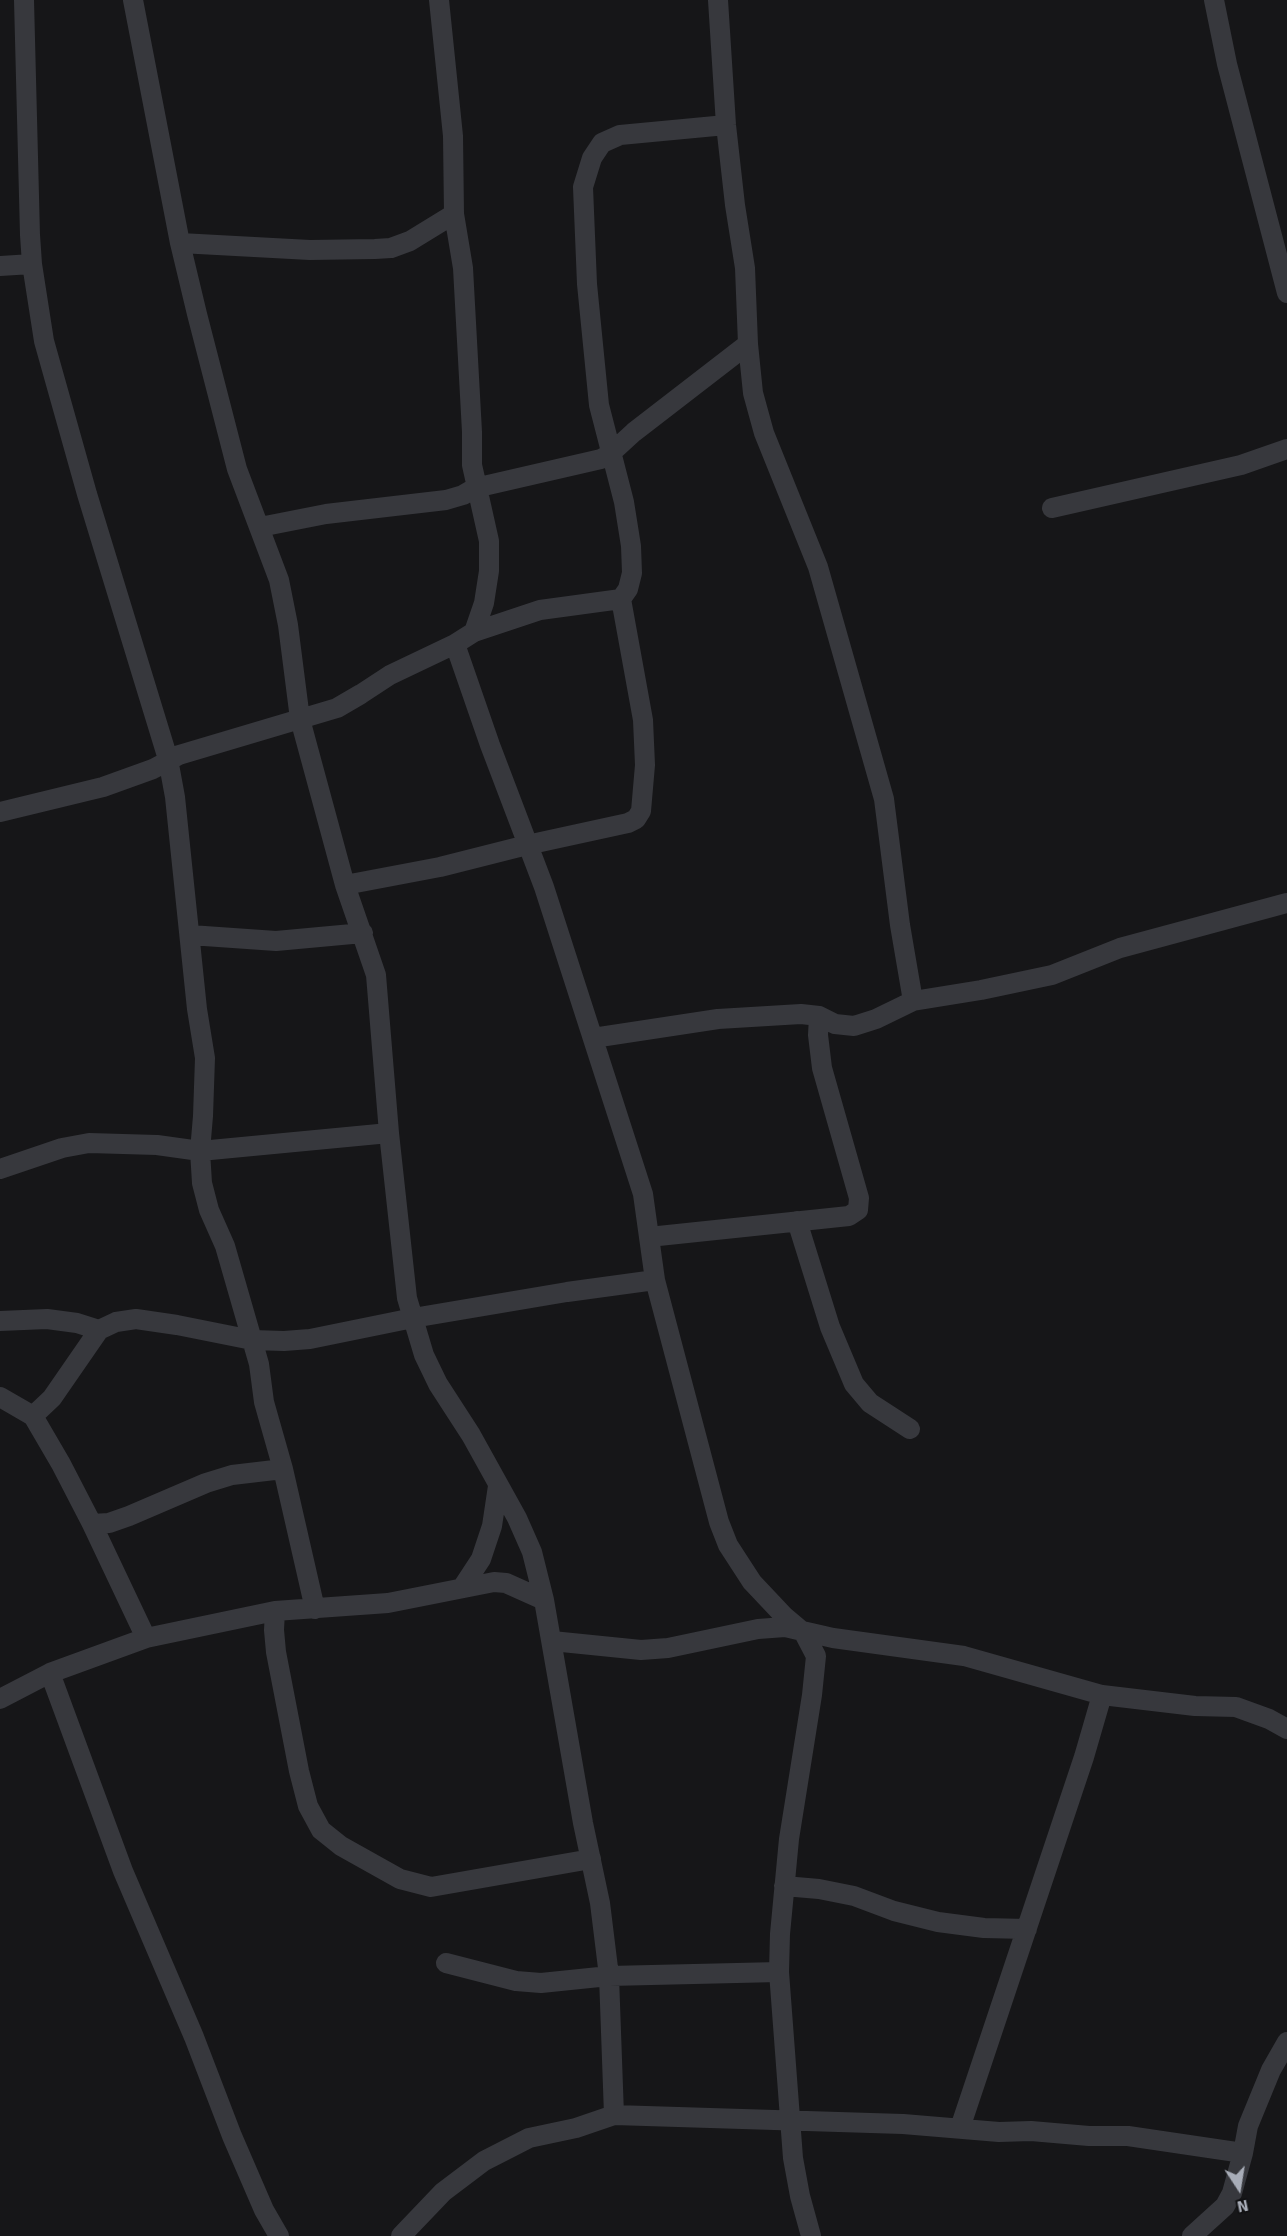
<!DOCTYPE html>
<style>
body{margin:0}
#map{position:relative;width:1287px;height:2236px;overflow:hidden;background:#161618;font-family:Signika,sans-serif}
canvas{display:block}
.north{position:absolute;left:1209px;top:2158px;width:60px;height:60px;-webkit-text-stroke:4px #111113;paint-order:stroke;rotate:168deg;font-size:16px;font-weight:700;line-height:24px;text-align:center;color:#a8adb8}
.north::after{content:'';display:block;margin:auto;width:21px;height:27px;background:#a8adb8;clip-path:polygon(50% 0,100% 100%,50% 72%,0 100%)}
</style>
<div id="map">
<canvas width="1287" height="2236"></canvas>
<div class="north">N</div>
</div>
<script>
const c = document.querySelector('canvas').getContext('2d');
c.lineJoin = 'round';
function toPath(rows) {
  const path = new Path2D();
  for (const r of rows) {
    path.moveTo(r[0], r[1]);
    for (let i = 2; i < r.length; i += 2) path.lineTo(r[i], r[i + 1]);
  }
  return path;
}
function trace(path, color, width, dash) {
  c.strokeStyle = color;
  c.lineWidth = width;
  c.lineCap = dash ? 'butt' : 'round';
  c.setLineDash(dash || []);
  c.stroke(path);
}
const minor = toPath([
 [24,0,30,235,32,264,44,341,87,494,168,759,175,797,197,1009,205,1058,203,1116,200,1151,202,1183,209,1210,225,1246,259,1364,264,1402,283,1469,315,1609],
 [133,0,180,243,197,314,237,469,279,580,288,625,300,719,345,885,376,975,389,1133,407,1298,424,1355,438,1384,471,1435,517,1518,532,1552,544,1600,583,1823,600,1903,609,1976,614,2115],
 [439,0,453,136,454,214,463,268,472,432,472,465,489,541,489,571,484,603,474,632],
 [718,0,726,125,735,205,745,268,748,344,753,393,764,433,818,567,884,799,900,925,913,1001,981,990,1052,975,1120,948,1287,903],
 [1214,0,1227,64,1287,293],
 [180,243,310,250,375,249,391,248,410,241,454,214],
 [0,266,32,264],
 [1052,508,1241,465,1287,449],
 [260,527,326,514,446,500,463,495,475,488,601,459,610,454,634,432,748,344],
 [455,644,490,745,544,887,643,1194,655,1280,719,1522,728,1545,752,1582,785,1617,804,1633,816,1656,812,1695,789,1839,780,1934,779,1972,793,2158,800,2196,811,2236],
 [0,812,103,787,153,769,179,755,337,708,361,694,390,675,455,644,474,632,540,610,621,599],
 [345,885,440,867,527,845,628,823,636,819,641,811,645,765,643,720,621,599,628,589,632,573,631,546,624,502,599,405,587,284,583,187,592,158,602,143,620,135,726,125],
 [190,935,276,941,363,933],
 [593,1038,718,1019,801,1014,819,1016,835,1024,854,1026,876,1019,913,1001],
 [0,1169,62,1148,89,1143,157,1145,200,1151,389,1133],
 [797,1221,830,1327,854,1384,870,1403,910,1429],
 [649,1237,849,1216,858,1210,859,1198,822,1068,818,1035,819,1016],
 [0,1321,47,1319,77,1323,99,1330],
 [0,1397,33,1416,61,1464,92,1524,146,1638],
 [33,1416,52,1398,99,1330,116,1322,136,1319,177,1325,252,1340,284,1341,310,1339,413,1318,567,1292,655,1280],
 [92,1524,109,1523,129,1516,206,1483,232,1475,283,1469],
 [462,1588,481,1559,492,1526,498,1486],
 [275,1611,274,1630,276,1652,299,1771,308,1806,321,1830,341,1846,400,1879,431,1887,591,1859],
 [552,1641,641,1650,668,1648,758,1629,785,1627,833,1638,964,1656,1102,1695,1195,1706,1236,1707,1269,1719,1287,1729],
 [50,1673,123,1871,194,2037,232,2136,264,2210,279,2236],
 [0,1699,50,1673,146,1638,275,1611,388,1603,494,1582,506,1583,544,1600],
 [784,1886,819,1889,854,1896,894,1911,938,1922,984,1928,1027,1929],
 [446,1963,516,1981,541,1983,609,1976,779,1972],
 [960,2128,1084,1757,1102,1695],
 [401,2236,443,2192,484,2161,529,2138,576,2128,614,2115,903,2124,999,2132,1031,2131,1089,2136,1128,2136,1243,2153],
 [1192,2236,1225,2206,1232,2193,1243,2153,1248,2126,1271,2070,1287,2042]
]);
trace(minor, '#37383d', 20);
</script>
